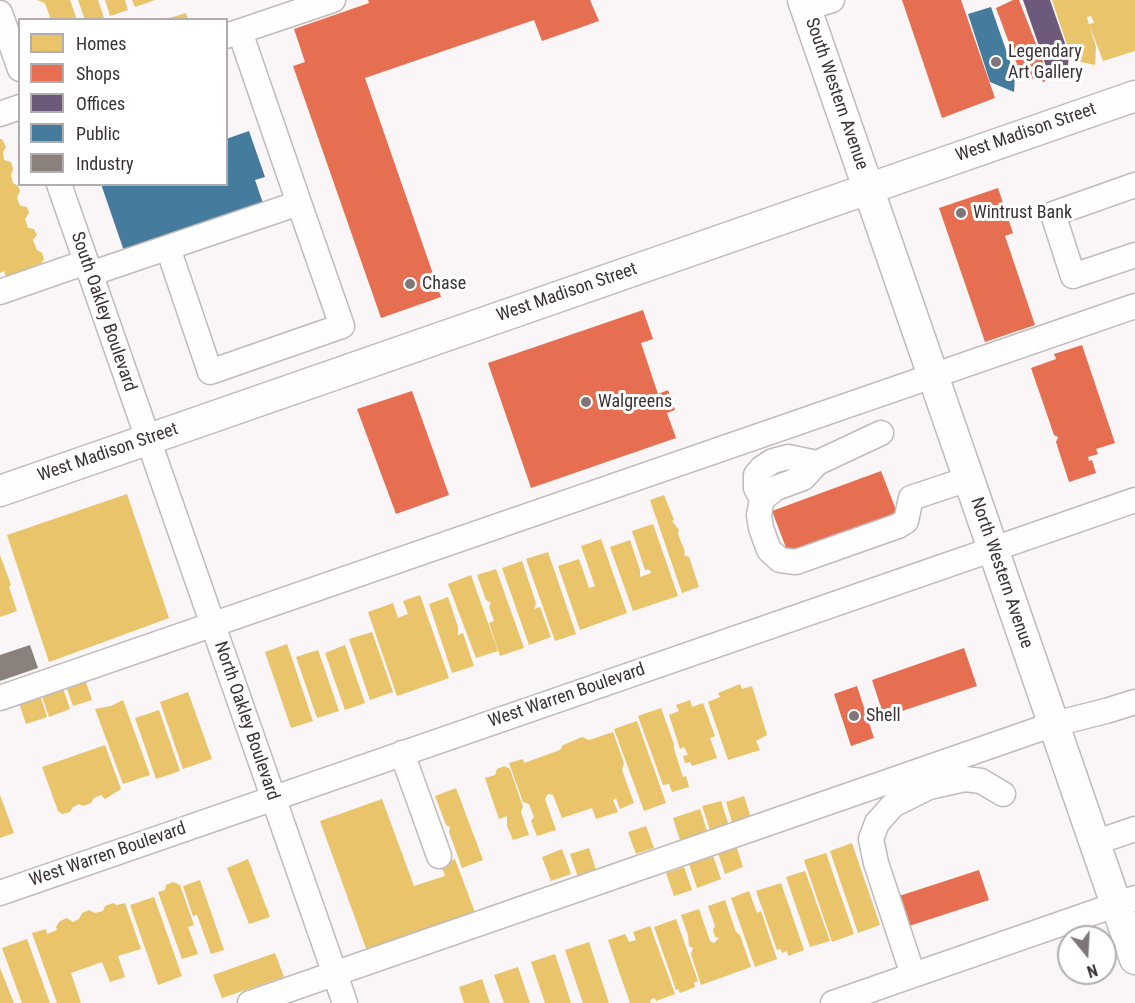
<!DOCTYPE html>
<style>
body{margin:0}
#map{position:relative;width:1135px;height:1003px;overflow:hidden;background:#faf5f7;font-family:"Roboto Condensed",sans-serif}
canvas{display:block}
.legend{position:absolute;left:18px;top:18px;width:210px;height:168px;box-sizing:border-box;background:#fff;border:2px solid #b1adae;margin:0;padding:8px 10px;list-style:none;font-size:18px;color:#3b3135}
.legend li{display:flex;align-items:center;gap:12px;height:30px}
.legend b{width:30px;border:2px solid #b1adae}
.north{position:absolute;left:1057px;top:925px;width:60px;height:60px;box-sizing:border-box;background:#fff;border:2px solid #b1adae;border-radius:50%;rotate:162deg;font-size:16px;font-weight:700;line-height:24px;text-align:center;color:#3b3135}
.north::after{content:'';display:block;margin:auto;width:21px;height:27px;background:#7e7679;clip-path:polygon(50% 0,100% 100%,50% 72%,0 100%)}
</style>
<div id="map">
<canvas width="1135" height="1003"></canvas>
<ul class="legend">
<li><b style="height:16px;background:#e9c46a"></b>Homes</li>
<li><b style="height:16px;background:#e76f51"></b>Shops</li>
<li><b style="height:16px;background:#6d597a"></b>Offices</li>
<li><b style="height:16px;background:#457b9d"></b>Public</li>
<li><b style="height:16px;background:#8a817c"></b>Industry</li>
</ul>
<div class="north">N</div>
</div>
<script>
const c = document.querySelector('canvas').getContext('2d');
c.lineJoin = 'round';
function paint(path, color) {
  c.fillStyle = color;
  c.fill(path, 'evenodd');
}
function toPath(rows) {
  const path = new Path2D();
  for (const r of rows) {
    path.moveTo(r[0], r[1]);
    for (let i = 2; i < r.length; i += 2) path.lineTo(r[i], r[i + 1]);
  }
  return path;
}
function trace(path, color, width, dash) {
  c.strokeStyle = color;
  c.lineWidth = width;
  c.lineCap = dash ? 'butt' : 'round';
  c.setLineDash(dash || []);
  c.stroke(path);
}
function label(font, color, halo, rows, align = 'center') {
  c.font = font + ' "Roboto Condensed",sans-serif';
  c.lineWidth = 6;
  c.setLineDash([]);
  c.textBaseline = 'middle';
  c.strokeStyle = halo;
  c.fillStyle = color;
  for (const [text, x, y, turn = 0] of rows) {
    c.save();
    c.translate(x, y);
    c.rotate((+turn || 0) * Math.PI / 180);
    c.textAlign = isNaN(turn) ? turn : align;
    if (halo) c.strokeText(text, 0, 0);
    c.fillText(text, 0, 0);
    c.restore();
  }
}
const homes = toPath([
 [37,0,70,0,77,20,51,20,45,3],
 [78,0,98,0,104,18,85,20],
 [105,0,125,0,128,10,110,16],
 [132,0,155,0,135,7],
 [1052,0,1135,0,1135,51,1103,61,1089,24,1094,23,1091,16,1087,17,1082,1,1096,47,1095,65,1072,60],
 [186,13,188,20,166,20,166,19],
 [0,139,2,139,6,147,3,152,4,160,11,162,13,169,11,175,13,183,18,186,20,191,17,198,20,206,27,207,29,213,25,219,28,228,34,229,37,235,33,240,37,250,42,253,44,259,41,264,6,277,4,271,0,273],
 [127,494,169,618,49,662,7,535],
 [664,495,674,520,672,521,679,530,678,534,685,552,684,555,689,557,699,587,682,593,650,500],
 [653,524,678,596,633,611,610,547,630,540,640,570,640,577,651,573,650,570,645,570,632,531],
 [601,539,627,613,580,630,558,566,579,559,589,588,595,586,581,546],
 [548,552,576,634,555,641,526,559],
 [0,555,11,585,9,587,17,611,0,617],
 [522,561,536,603,534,609,540,607,551,637,529,645,502,568],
 [496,569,524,648,500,656,489,623,494,621,489,607,491,603,486,600,477,575],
 [471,575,498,651,476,658,448,584],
 [420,595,449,678,397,696,368,612,393,603,398,618,400,617,408,614,403,601],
 [448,597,458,627,458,635,463,633,474,666,452,673,429,604],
 [372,632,393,692,370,700,349,639],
 [287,644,313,721,291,728,265,652],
 [345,645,365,703,345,710,325,653],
 [318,650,339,711,317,718,296,657],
 [86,682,92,700,73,706,67,689],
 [740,684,742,689,752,686,767,735,756,741,760,750,728,760,708,702,720,697,718,693],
 [63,688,70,709,49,717,42,696],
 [188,692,212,759,183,769,160,702],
 [40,695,47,717,26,724,19,703],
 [123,700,150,775,123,784,95,709,111,706],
 [690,700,692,707,703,703,715,736,710,738,717,758,692,766,690,762,685,763,683,756,688,755,684,747,680,749,669,715,679,711,676,705],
 [661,708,674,744,674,749,683,777,686,776,689,787,672,792,669,784,663,785,638,716],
 [159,710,180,771,156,779,135,718],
 [637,721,666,803,644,811,614,729],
 [613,732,624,763,622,770,634,803,620,809,616,798,613,800,618,812,596,819,592,808,562,818,553,795,548,794,545,799,556,830,537,836,531,821,534,817,529,804,523,802,509,763,523,759,524,763,560,750,563,745,582,737,589,740],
 [105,745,121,789,105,799,101,795,94,798,91,803,83,806,79,804,73,807,70,812,62,814,58,811,42,767],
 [504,766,510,769,523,807,521,812,529,835,513,840,507,826,507,816,499,819,485,778,495,775,497,769],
 [456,788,483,860,462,868,449,832,450,827,446,825,435,796],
 [0,795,14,833,0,838],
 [744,796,751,818,733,825,726,802],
 [382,799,414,886,445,876,441,865,455,859,476,915,368,954,320,821],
 [721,801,728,823,710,830,702,806],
 [700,809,707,831,680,840,673,818],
 [646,826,654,848,636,854,628,832],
 [852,843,880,925,858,933,830,851],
 [736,845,743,867,725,874,717,850],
 [589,848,596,870,578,877,570,854],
 [562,849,571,874,551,881,542,857],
 [711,850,721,879,697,888,687,858],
 [826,853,854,934,832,942,804,860],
 [248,859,270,917,249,924,227,868],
 [684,867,692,890,674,896,666,873],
 [805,871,830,941,810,947,786,877],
 [200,880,224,950,211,954,197,915,193,916,183,886],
 [173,882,180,885,194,925,188,927,198,954,182,959,158,892,165,890,166,885],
 [781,883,804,950,788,956,787,951,782,953,780,949,777,950,756,891],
 [749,891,757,913,761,911,777,959,755,967,731,898],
 [154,897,182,976,158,985,130,905],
 [725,900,736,932,740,935,751,967,701,985,691,954,693,948,689,946,688,935,681,915,699,909,710,941,714,943,719,938,715,937,713,930,715,926,708,906],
 [113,903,117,905,125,903,141,949,118,956,125,977,110,982,102,962,71,973,81,1003,57,1003,32,933,46,929,47,934,57,930,56,927,60,921,67,918,73,922,79,919,82,913,89,910,95,913,103,911,105,906],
 [676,919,698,981,694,983,695,987,680,993,678,989,676,990,654,927],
 [650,926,675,994,656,1001,655,998,650,1000,651,1003,630,1003,608,940,625,934,629,942,636,940,633,932],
 [27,939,50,1003,22,1003,2,948],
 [589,942,609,1003,583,1003,565,950],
 [275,953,284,977,222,998,213,975],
 [555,954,571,1003,545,1003,531,962],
 [518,967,530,1003,504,1003,494,975],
 [0,968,14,1003,0,1003],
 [482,979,490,1003,464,1003,459,987]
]);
const shops = toPath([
 [368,0,590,0,599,21,542,41,534,20,365,78,441,297,381,318,293,66,305,62,294,29,369,3],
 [902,0,961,0,995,98,942,118],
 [1013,0,1019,0,1045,67,1045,82,1021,75,996,8],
 [998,188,1013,233,1005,236,1035,325,985,342,939,208],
 [643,310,653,339,641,343,658,394,668,390,675,410,667,413,676,438,531,488,488,363],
 [1082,345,1115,443,1096,449,1098,454,1088,457,1089,461,1092,460,1096,473,1069,482,1056,442,1058,437,1054,435,1031,368,1056,359,1054,354],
 [412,391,449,495,396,514,357,409],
 [881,471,898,515,788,553,772,511],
 [964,648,977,686,884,717,872,680],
 [857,686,874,738,851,746,834,694],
 [979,870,989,900,909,926,899,896]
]);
const offices = toPath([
 [1023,0,1050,0,1069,55,1067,74,1047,69]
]);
const public = toPath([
 [991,7,1015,76,1014,92,990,82,968,14],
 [249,131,265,177,255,180,263,203,124,251,101,184,226,184,226,139]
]);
const industry = toPath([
 [30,645,38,668,0,681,0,655]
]);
const minor = toPath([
 [806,8,832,0],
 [0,13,20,69],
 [226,36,333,0],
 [0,114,20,107],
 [59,184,345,1003],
 [1135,185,1053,214,1073,276,1135,255],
 [168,248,210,372,342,326,299,203],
 [90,274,299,203,240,32],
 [0,292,86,262],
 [881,433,817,463,803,478,776,488,762,499,759,515,761,528,769,550,780,560,796,562,898,526,906,521,911,498,968,479],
 [762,499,756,488,756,475,762,468,773,461,788,457,817,463],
 [0,698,1135,306],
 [402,753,439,856],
 [1094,843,1135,829],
 [0,893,1135,500],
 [913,975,876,863,871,839,877,823,893,805,929,787,965,779,981,781,1003,794],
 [250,1003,1054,724,1106,711,1135,702],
 [833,1003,1135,898]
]);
const major = toPath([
 [803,0,1135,959],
 [0,491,1135,96]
]);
const markers = [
 [996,62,6,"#7e7679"],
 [961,213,6,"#7e7679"],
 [410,284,6,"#7e7679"],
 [586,402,6,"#7e7679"],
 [854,716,6,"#7e7679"]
];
const poiNames = [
 ["Legendary",1008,52],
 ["Art Gallery",1008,73],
 ["Wintrust Bank",973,213],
 ["Chase",422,284],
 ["Walgreens",598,402],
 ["Shell",866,716]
];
const streetNames = [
 ["South Western Avenue",836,94,71],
 ["West Madison Street",1026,133,-19],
 ["West Madison Street",567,293,-19],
 ["South Oakley Boulevard",103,312,71],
 ["West Madison Street",108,453,-19],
 ["North Western Avenue",1001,573,71],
 ["West Warren Boulevard",567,696,-19],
 ["North Oakley Boulevard",246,721,71],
 ["West Warren Boulevard",108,855,-19]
];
paint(homes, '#e9c46a');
paint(shops, '#e76f51');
paint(offices, '#6d597a');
paint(public, '#457b9d');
paint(industry, '#8a817c');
trace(minor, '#c0babc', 27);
trace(major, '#c0babc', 33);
trace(minor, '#fefefe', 24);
trace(major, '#fefefe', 30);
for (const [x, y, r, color] of markers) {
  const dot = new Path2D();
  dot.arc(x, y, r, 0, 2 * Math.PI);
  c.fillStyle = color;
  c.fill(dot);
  trace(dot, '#fff', 2);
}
label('18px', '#3b3135', '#fff', poiNames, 'left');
label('18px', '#3b3135', '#fff', streetNames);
</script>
